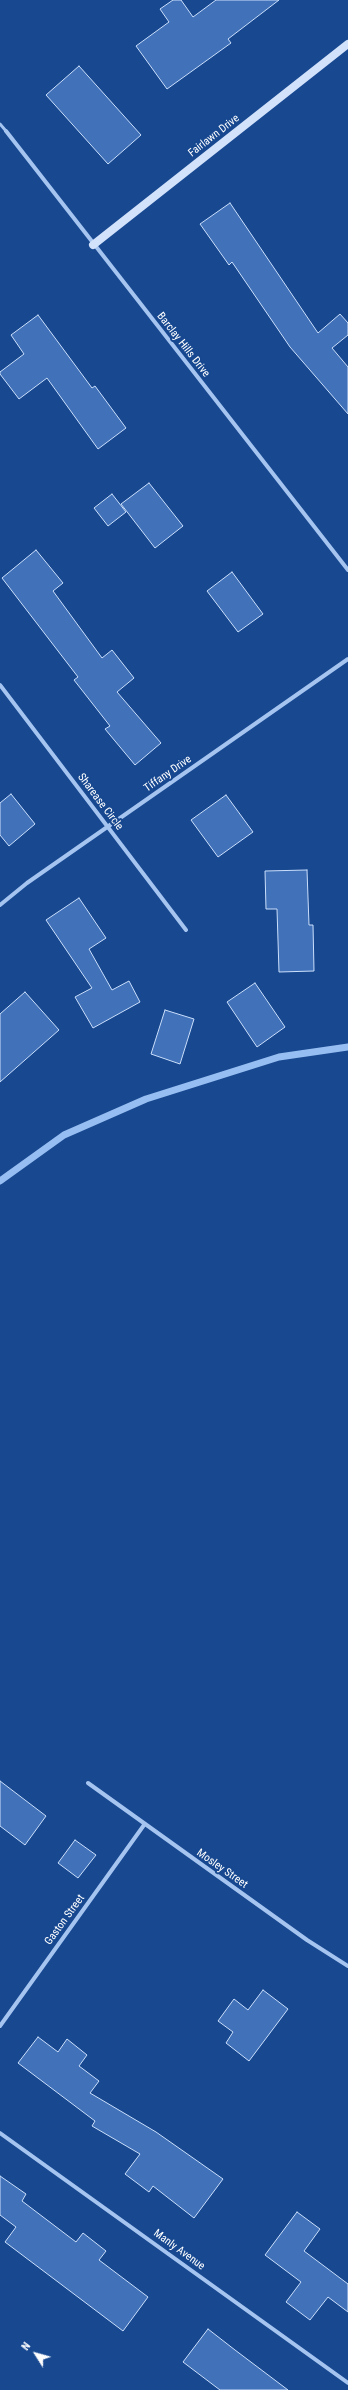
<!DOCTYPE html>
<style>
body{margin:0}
#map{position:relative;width:348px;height:2390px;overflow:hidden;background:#174890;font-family:"Roboto Condensed",sans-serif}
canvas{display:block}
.north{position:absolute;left:16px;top:2334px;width:40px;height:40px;-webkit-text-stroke:3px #174890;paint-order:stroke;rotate:307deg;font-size:11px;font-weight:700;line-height:16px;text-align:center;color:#fff}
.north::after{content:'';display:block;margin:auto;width:14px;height:18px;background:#fff;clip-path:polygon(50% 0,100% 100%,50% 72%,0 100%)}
</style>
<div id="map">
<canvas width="348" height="2390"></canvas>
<div class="north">N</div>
</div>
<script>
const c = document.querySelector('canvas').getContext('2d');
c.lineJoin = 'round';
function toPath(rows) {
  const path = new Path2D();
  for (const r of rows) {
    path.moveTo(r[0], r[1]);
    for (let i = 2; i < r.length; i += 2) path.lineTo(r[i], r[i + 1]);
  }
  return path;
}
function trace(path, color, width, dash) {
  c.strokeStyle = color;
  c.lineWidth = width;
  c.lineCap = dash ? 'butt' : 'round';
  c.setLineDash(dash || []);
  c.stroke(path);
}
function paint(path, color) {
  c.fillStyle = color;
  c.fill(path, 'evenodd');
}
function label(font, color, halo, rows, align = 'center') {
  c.font = font + ' "Roboto Condensed",sans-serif';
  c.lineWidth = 4;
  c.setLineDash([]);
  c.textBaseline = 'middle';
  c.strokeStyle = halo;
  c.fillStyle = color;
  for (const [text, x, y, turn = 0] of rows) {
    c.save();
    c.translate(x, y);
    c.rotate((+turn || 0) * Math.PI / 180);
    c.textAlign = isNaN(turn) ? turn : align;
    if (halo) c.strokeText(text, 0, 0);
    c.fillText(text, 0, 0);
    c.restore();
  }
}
const stream = toPath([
 [0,1181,64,1135,146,1099,279,1057,348,1047]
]);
const building = toPath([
 [173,0,181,0,193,17,216,0,279,0,228,39,231,43,167,89,136,46,169,22,160,9,173,0],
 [79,66,141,135,108,164,46,95,79,66],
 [230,203,318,333,340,314,348,323,348,335,332,348,348,367,348,414,290,347,232,262,229,265,200,224,230,203],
 [38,315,92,388,95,386,126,428,98,449,47,378,19,399,0,374,0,372,24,354,11,335,38,315],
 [149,483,183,526,155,548,121,504,149,483],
 [112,494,126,512,108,526,94,508,112,494],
 [36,550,63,583,53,591,102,658,112,650,134,678,117,692,161,743,135,765,105,729,110,726,74,680,78,677,2,578,36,550],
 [232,572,263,614,238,632,207,591,232,572],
 [11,794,35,824,9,846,0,835,0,803,11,794],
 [226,795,253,832,218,857,191,820,226,795],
 [307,870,309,925,313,925,314,971,279,972,277,909,266,909,265,871,307,870],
 [79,898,106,938,89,949,112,990,129,981,140,1002,93,1028,75,997,92,988,46,920,79,898],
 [255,983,285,1027,257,1047,227,1002,255,983],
 [25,992,59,1030,0,1082,0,1014,25,992],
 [165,1010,194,1019,180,1064,151,1054,165,1010],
 [0,1781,46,1816,25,1845,0,1826,0,1781],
 [75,1840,96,1855,78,1878,58,1863,75,1840],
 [263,1990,288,2009,249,2061,226,2043,233,2032,218,2021,234,1999,248,2010,263,1990],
 [38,2037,58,2052,67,2039,87,2055,79,2066,99,2081,90,2093,156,2132,223,2179,194,2218,153,2186,149,2192,125,2174,140,2154,92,2126,95,2121,18,2063,38,2037],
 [0,2176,26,2194,22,2201,76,2242,83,2233,106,2251,99,2260,148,2297,123,2331,5,2242,16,2227,0,2215,0,2176],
 [297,2212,320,2229,304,2251,348,2284,348,2312,328,2297,310,2320,286,2302,301,2282,265,2255,297,2212],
 [208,2329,235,2350,288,2390,220,2390,183,2362,208,2329]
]);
const lane = toPath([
 [0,124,6,131]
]);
const street = toPath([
 [6,131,348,570],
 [0,685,186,930],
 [0,905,27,883,348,659],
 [88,1783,307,1940,348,1966],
 [0,2026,144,1825],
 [0,2133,348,2383]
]);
const secondary = toPath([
 [93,245,348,44]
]);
const streetNames = [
 ["Fairlawn Drive",214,136,-38],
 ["Barclay Hills Drive",183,345,52],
 ["Tiffany Drive",168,774,-35],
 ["Sharease Circle",100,802,53],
 ["Mosley Street",222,1869,35],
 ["Gaston Street",65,1920,-54],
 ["Manly Avenue",179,2250,36]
];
trace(stream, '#97bef2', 7);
paint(building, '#4071b9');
trace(building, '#cbdffb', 1);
trace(lane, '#a5c4f0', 3);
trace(street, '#a5c4f0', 4);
trace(secondary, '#d2e2fb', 8);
label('11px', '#fff', '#174890', streetNames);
</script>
